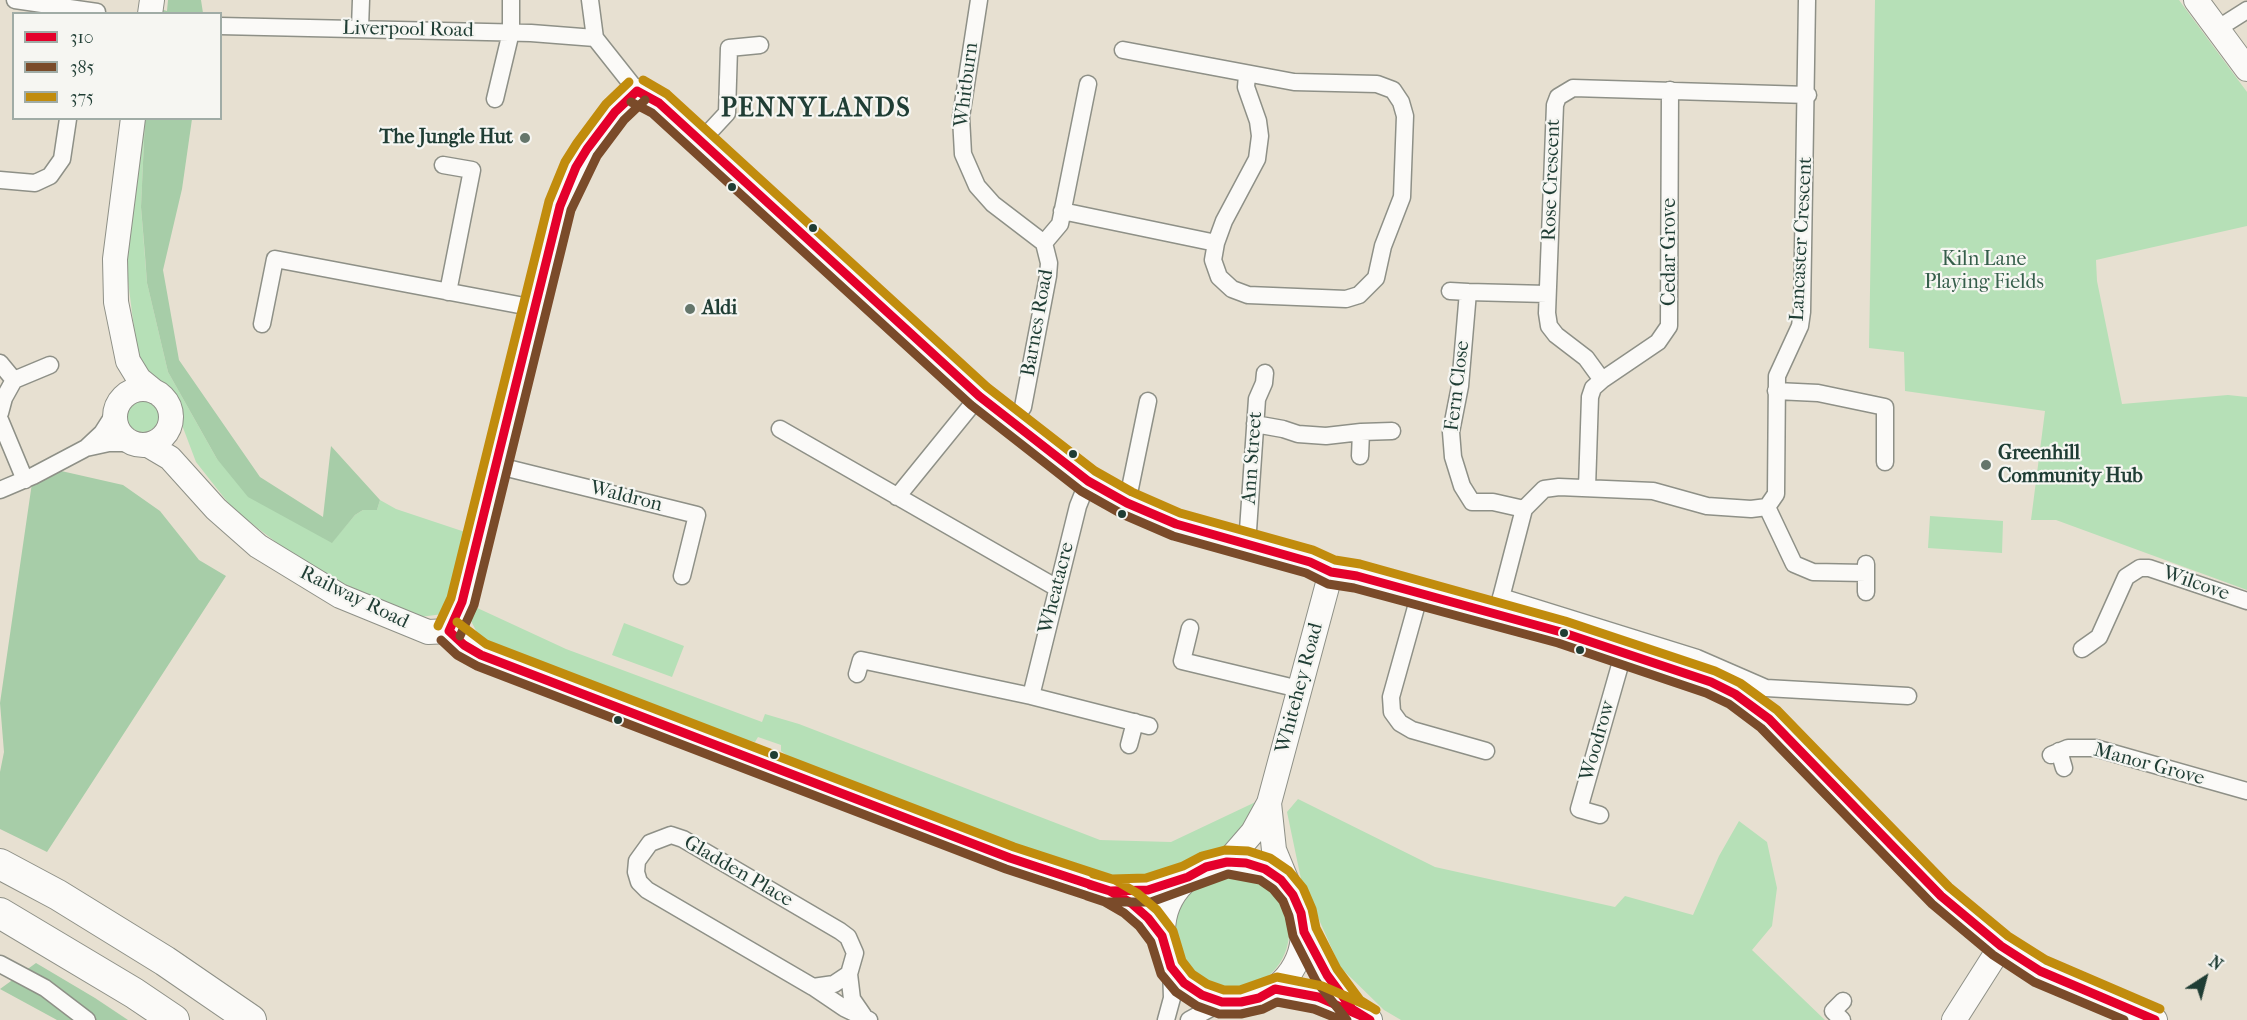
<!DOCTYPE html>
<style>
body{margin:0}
#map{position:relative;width:2247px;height:1020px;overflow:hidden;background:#e7e0d1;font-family:"IM FELL French Canon",serif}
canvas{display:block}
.legend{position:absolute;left:12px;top:12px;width:210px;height:108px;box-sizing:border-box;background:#f6f6f2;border:2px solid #a0aca6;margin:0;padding:8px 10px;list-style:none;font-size:18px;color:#1f3d34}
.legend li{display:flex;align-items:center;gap:12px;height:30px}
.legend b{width:30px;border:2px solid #a0aca6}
.north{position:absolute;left:2175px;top:948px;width:60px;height:60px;-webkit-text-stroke:4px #f6f6f2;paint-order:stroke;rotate:36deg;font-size:16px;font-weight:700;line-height:24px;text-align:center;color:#1f3d34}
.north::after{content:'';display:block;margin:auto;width:21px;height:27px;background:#1f3d34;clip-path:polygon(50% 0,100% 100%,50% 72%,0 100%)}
</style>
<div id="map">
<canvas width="2247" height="1020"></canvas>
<ul class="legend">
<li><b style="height:8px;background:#e4002b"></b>310</li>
<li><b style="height:8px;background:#7a4b2a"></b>385</li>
<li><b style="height:8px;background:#c18c0d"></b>375</li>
</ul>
<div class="north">N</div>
</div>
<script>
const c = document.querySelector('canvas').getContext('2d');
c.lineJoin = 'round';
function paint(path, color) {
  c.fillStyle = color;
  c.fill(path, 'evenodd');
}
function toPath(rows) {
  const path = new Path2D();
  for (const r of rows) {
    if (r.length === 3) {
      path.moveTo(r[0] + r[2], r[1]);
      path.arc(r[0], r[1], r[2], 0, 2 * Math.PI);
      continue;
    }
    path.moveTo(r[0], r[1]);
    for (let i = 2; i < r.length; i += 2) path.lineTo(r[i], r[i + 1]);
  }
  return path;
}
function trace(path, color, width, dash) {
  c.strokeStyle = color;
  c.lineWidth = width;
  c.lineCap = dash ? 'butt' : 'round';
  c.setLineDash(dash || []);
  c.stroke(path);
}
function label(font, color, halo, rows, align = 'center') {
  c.font = font + ' "IM FELL French Canon",serif';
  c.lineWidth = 4.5;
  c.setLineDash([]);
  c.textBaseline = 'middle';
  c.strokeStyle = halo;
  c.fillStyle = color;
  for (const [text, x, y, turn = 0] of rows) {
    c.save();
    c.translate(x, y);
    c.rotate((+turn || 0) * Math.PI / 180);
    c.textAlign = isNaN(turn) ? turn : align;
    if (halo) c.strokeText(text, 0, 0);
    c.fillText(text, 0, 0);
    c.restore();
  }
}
const green = toPath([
 [1875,0,2179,0,2247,92,2247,226,2096,260,2097,281,2122,404,2228,395,2247,397,2247,590,2056,520,2031,520,2045,411,1905,391,1904,352,1869,348],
 [145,119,141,207,147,283,168,372,217,459,332,542,355,515,363,510,377,510,380,500,396,509,477,536,462,602,443,614,420,617,312,570,233,509,196,462,168,388,151,377,137,352,123,241],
 [143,416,16],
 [1930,516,2003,521,2002,553,1928,548],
 [473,606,566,649,762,722,765,714,799,724,1100,840,1171,842,1264,798,1232,843,1155,879,1130,881,1064,866,813,774,781,751,781,745,758,737,755,742,708,732,484,646,470,619],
 [624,623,684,646,672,677,612,655],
 [1298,799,1435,867,1615,907,1625,896,1693,915,1719,856,1739,821,1767,842,1777,888,1772,926,1752,950,1825,1020,1401,1020,1384,1010,1340,967,1301,879,1287,812],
 [1232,932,57]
]);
const forest = toPath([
 [168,0,201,0,203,13,151,14,151,6,167,11],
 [145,119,192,119,182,189,163,270,179,360,260,477,323,517,331,446,380,500,377,510,363,510,355,515,332,543,248,497,217,459,168,372,147,283,145,255,141,207],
 [48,468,123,485,160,511,199,560,226,576,47,852,0,829,0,772,4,752,0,703,33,476],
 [36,963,95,998,128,1020,57,1020,0,989]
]);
const street = toPath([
 [15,0,97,12],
 [590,0,595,38,637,91],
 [979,0,961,117,963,154,977,186,993,204,1044,243],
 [220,26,531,33,595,38],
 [360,28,361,0],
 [2217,29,2247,10],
 [1123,50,1294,82,1377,84,1393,90,1401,102,1405,116,1402,197,1383,246,1376,278,1359,295,1346,299,1248,295,1232,289,1219,277,1213,260,1216,243,1224,221,1257,159,1260,136,1258,121,1246,87,1247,75],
 [495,99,511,32,511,0],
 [701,141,727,113,729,48,760,45],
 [443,165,472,170,448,292],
 [0,180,35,183,50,176,62,159,68,119],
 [1062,211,1216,243],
 [1450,291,1468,292],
 [262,324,275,259,535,308],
 [0,363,14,380],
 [1602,380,1658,342,1669,326,1670,90],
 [1776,391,1818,393,1885,407,1885,462],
 [0,413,4,398,14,380,50,365],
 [0,420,25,480],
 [1012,423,1023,407,1048,276,1049,263,1044,243,1060,224,1088,84],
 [1255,424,1283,429,1298,434,1326,436,1361,432,1360,456],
 [780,429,1057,588],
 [1361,432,1392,431],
 [86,448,102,433,116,411],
 [495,465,697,515,682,576],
 [1587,488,1590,397,1593,388,1602,380,1586,358,1556,335,1549,326,1547,313,1555,105,1558,97,1573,88,1808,95],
 [0,490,33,476,86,448,109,443,133,443],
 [897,497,979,396],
 [1127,503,1148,401],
 [1767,507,1776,494,1777,376,1800,326,1802,312,1807,0],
 [1524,509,1493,502,1472,502,1462,486,1453,457,1451,432,1460,386,1468,292,1547,294],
 [1247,545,1257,399,1264,383,1265,373],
 [1866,564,1866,592],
 [1420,593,1391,697,1392,712,1400,723,1412,730,1486,751],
 [1501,597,1697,658,1766,688,1908,696],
 [1497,613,1524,509,1544,489,1559,487,1653,491,1707,506,1751,509,1767,507,1794,564,1813,572,1866,573],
 [1190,628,1182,661,1299,689],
 [2082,649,2099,637,2126,577,2140,568,2149,568,2247,601],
 [857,674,861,660,1031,696,1149,726],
 [1031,696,1078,506,1088,481],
 [1129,745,1135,722],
 [2059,751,2064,768],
 [2051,755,2068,748,2095,748,2247,791],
 [1600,815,1579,809,1624,651],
 [671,835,683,839,840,931,848,937,855,953,849,974,834,984,813,987,647,890,639,882,636,872,637,861,650,843,671,835],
 [0,964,45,988,87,1020],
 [849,974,852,999,863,1015],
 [813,987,844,1008,869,1020],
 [1166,1020,1172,998,1171,967],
 [1189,1020,1222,1002],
 [1842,1020,1833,1011,1843,1001]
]);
const secondary = toPath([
 [2196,0,2247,69],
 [150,14,152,0],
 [133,118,115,259,116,302,128,361,139,379,155,392],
 [143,417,28],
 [148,445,170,458,216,509,258,546,340,596,428,632,449,631,464,645,481,655,1010,858,1110,891,1131,903,1162,936],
 [449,631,462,602,560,206,576,167,587,149,615,112,637,91,659,103,979,396,1088,481,1127,503,1176,524,1310,562,1331,572,1357,576,1561,632,1711,682,1735,694,1769,719,1941,896,2001,946,2040,971,2155,1020],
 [1269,803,1274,850,1288,884],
 [1233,932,70],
 [1227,862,1253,832,1269,803,1331,572],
 [1110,891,1148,890,1188,877],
 [1304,932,1327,975,1352,1009],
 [1275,989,1318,997,1352,1009,1370,1020],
 [1954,1020,2001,946]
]);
const highway = toPath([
 [0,864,58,895,165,961,251,1020],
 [0,913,134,993,174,1020]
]);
const bus1 = toPath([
 [637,91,659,103,979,396,1088,481,1127,503,1176,524,1310,562,1331,572,1357,576,1561,632,1711,682,1735,694,1769,719,1941,896,2001,946,2040,971,2155,1020],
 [449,631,464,645,481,655,1010,858,1110,891,1148,890,1188,877,1206,867,1227,862,1246,863,1265,869,1281,880,1293,895,1301,913,1304,932,1327,975,1352,1009,1370,1020],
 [449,631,462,602,560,206,576,167,587,149,615,112,637,91],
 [1090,885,1110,891,1131,903,1148,918,1162,936,1171,967,1184,983,1202,995,1222,1002,1241,1002,1259,998,1275,989,1318,997,1366,1018]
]);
const bus2 = toPath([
 [631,102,652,113,971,405,1081,491,1122,514,1173,536,1306,573,1328,584,1354,588,1558,643,1706,693,1729,704,1761,728,1932,904,1993,955,2034,982,2124,1020],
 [460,636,474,605,571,210,597,156,624,120,645,100],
 [441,640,457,655,477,666,1006,869,1106,902,1151,902,1228,874,1260,880,1273,889,1283,901,1289,916,1293,936,1316,981,1347,1020],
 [1087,896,1105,902,1124,913,1139,926,1151,942,1161,974,1176,992,1197,1006,1219,1014,1241,1014,1263,1009,1277,1002,1314,1009,1341,1020]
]);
const bus3 = toPath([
 [643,80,667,94,987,387,1095,471,1132,492,1180,513,1313,550,1335,560,1360,564,1565,621,1715,671,1740,683,1777,710,1949,887,2008,936,2046,960,2160,1009],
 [457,622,486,644,1014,847,1112,879,1146,878,1183,866,1202,856,1225,850,1248,851,1270,858,1289,871,1303,888,1312,909,1316,928,1337,969,1360,1000,1376,1010],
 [438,626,451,598,549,201,565,162,577,143,606,104,629,82],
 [1093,874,1115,880,1137,893,1157,910,1173,931,1182,961,1192,974,1207,984,1224,990,1240,990,1277,977,1322,986,1371,1007]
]);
const markers = [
 [525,138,6,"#65766b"],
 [732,187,5,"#1f3d34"],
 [813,228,5,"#1f3d34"],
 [690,309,6,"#65766b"],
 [1073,454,5,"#1f3d34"],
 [1986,465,6,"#65766b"],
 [1122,514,5,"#1f3d34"],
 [1564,633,5,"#1f3d34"],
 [1580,650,5,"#1f3d34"],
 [618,720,5,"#1f3d34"],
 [774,755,5,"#1f3d34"]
];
const streetNames = [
 ["Liverpool Road",408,30,1],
 ["Whitburn",967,85,-83],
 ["Rose Crescent",1552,180,-88],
 ["Lancaster Crescent",1802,239,-87],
 ["Cedar Grove",1670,252,-90],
 ["Barnes Road",1038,323,-80],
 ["Fern Close",1458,386,-83],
 ["Ann Street",1253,458,-86],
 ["Waldron",626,497,14],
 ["Wilcove",2196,584,19],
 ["Wheatacre",1057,588,-76],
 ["Railway Road",354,598,26],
 ["Whitehey Road",1300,688,-75],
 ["Woodrow",1598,741,-74],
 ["Manor Grove",2149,765,15],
 ["Gladden Place",738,872,30]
];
const poiNames = [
 ["The Jungle Hut",513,138,"right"],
 ["Aldi",702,309],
 ["Greenhill",1998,454],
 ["Community Hub",1998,477]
];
const parkNames = [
 ["Kiln Lane",1984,260],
 ["Playing Fields",1984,283]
];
const districtNames = [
 ["PENNYLANDS",816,110]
];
paint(green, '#b6e0b7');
paint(forest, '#a7cda8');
trace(street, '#8e9087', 19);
trace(secondary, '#8e9087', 26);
trace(highway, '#8e9087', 32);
trace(street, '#fbfaf8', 16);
trace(secondary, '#fbfaf8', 24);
trace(highway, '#fbfaf8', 30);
trace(bus1, '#e4002b', 9);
trace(bus2, '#7a4b2a', 9);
trace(bus3, '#c18c0d', 9);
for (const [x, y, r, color] of markers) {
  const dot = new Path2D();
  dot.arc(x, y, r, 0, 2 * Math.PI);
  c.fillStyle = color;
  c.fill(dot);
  trace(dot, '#f6f6f2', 2);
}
label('20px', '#1f3d34', '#f6f6f2', streetNames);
label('bold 20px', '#1f3d34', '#f6f6f2', poiNames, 'left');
label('20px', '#355e4a', '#f6f6f2', parkNames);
c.letterSpacing = '1.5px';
label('bold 26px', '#1f3d34', '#f6f6f2', districtNames);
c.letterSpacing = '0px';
</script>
